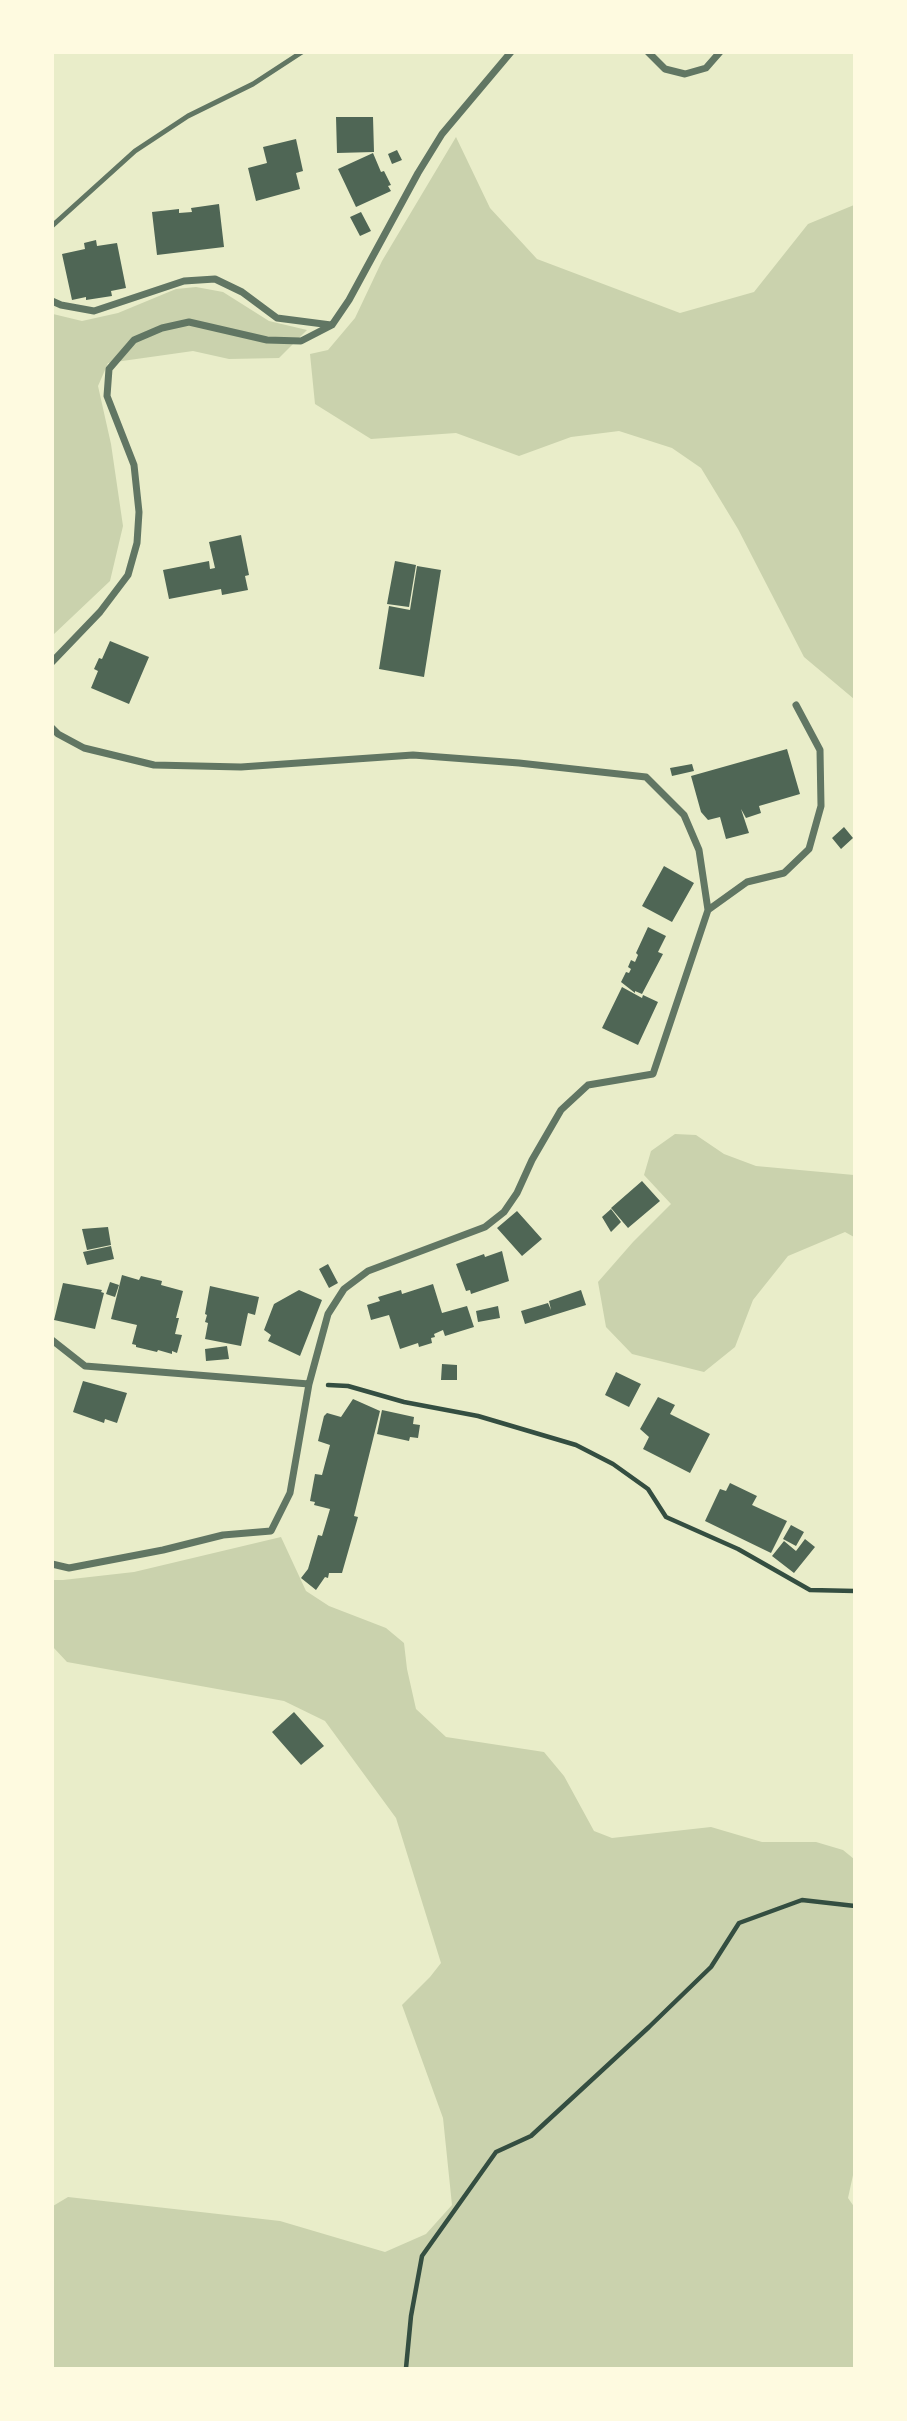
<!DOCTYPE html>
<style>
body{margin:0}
#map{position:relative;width:907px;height:2421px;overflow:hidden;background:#e9edc9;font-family:"Fira Sans Condensed",sans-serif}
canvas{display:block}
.frame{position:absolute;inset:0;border:54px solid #fefae0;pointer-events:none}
</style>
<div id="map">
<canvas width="907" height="2421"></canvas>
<div class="frame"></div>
</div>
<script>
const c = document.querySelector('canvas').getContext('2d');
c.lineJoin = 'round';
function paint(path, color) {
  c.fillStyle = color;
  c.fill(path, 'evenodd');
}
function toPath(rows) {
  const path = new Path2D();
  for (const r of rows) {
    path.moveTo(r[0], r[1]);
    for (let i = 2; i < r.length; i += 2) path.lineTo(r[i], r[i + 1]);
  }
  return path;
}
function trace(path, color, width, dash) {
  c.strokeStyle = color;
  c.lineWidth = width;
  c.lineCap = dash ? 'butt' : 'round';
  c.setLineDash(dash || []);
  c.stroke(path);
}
const green = toPath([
 [456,137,490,208,537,259,680,313,754,292,808,224,854,205,854,699,804,657,738,529,701,468,672,448,619,431,571,437,519,456,456,433,371,439,315,404,310,354,328,350,355,318,382,261],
 [196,287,223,292,269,321,307,330,279,358,229,359,193,351,108,363,98,386,111,444,123,526,110,581,53,635,53,314,82,321,118,313,176,289],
 [675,1134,696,1135,724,1154,756,1166,854,1175,854,1237,845,1232,788,1256,753,1300,735,1347,704,1372,632,1354,606,1327,598,1282,633,1242,671,1204,644,1175,651,1151],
 [281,1537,306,1591,329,1606,386,1628,404,1643,407,1669,416,1709,446,1737,544,1752,564,1776,594,1831,612,1838,711,1827,762,1842,816,1842,843,1850,854,1859,855,2166,848,2198,855,2208,854,2368,53,2368,53,2206,68,2197,280,2221,385,2252,426,2234,452,2205,443,2118,402,2005,430,1977,441,1963,396,1818,325,1721,284,1701,67,1662,53,1647,53,1580,63,1580,134,1572]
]);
const building = toPath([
 [336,117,373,117,374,152,337,153],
 [296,139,303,171,296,173,300,189,256,201,248,168,267,163,263,147],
 [397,150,402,160,392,164,388,154],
 [373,153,381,172,384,171,391,185,388,186,391,191,356,207,338,169],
 [219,204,224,247,157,255,152,212,179,209,179,213,192,212,191,208],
 [361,212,371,231,360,236,350,217],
 [96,240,97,246,117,243,126,288,111,291,112,296,86,300,86,297,72,300,62,254,85,249,84,243],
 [241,535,249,575,245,576,248,590,222,595,221,589,169,599,163,570,209,561,210,569,215,568,209,542],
 [395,561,416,565,409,607,387,604],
 [417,566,441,570,424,677,379,669,389,606,410,610],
 [110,641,149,657,129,704,91,688,98,671,94,669,99,658,102,659],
 [787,749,800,794,759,806,761,813,746,818,741,809,749,833,726,839,720,817,708,820,701,812,691,776],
 [692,764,694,771,672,776,670,768],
 [844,827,853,838,841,849,832,838],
 [664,866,694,883,672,922,642,906],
 [648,927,666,936,658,952,663,954,642,994,635,991,635,993,621,982,626,972,629,973,631,969,628,967,631,960,635,962,638,955,636,953],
 [622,987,642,998,643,995,658,1002,638,1045,602,1028],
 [642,1181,660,1201,628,1228,611,1208],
 [611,1209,621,1222,611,1232,602,1217],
 [517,1211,542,1239,522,1256,497,1228],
 [108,1227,111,1245,87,1250,82,1229],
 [111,1246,114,1259,87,1265,83,1252],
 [502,1251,509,1281,471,1294,470,1290,466,1291,456,1264,484,1254,485,1257],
 [328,1264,338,1283,329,1288,319,1269],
 [122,1275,139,1280,141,1276,162,1281,161,1285,183,1291,176,1318,179,1318,175,1334,182,1335,177,1353,172,1351,172,1354,158,1350,157,1352,136,1347,136,1345,132,1344,137,1325,111,1319],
 [110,1282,119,1285,115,1297,106,1294],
 [63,1283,102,1290,101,1292,104,1293,95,1329,54,1320],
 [433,1284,442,1313,467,1306,474,1327,445,1336,443,1330,434,1334,435,1337,431,1338,432,1343,419,1347,418,1343,400,1349,389,1315,371,1320,367,1305,380,1301,378,1297,401,1290,402,1294],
 [210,1286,259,1297,255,1315,248,1313,241,1346,205,1339,208,1323,205,1322,207,1315,205,1314],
 [299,1290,322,1300,300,1356,268,1341,271,1335,264,1330,274,1304],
 [581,1290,586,1305,525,1324,521,1311,548,1303,551,1310,549,1301],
 [498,1306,500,1318,478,1322,476,1311],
 [227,1346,229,1359,206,1361,205,1349],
 [442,1364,457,1365,457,1380,441,1380],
 [616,1372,641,1384,629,1407,605,1395],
 [83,1381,127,1393,117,1423,105,1419,104,1423,73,1412],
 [658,1397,675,1405,670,1414,710,1434,690,1473,643,1449,649,1437,640,1429],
 [353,1399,380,1411,354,1516,358,1517,342,1573,329,1573,328,1578,325,1577,316,1590,301,1578,308,1569,318,1535,322,1536,330,1509,314,1505,315,1502,310,1501,315,1474,322,1475,330,1445,318,1441,324,1416,327,1413,341,1417],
 [382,1410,414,1417,413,1424,420,1425,418,1438,410,1437,409,1441,377,1434],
 [730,1483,757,1496,752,1505,787,1521,771,1553,705,1521,720,1489,726,1491],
 [791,1525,804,1532,796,1546,783,1539],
 [805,1539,815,1547,794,1573,772,1556,784,1541,796,1551],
 [294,1712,324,1746,301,1765,272,1732]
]);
const path = toPath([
 [328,1385,348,1386,404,1402,478,1416,576,1445,613,1464,648,1489,666,1517,738,1549,810,1590,855,1591],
 [406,2368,411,2316,422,2256,496,2152,531,2136,649,2027,711,1967,739,1923,802,1900,855,1906]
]);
const service = toPath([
 [52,226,135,151,188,116,253,84,302,52]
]);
const minor = toPath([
 [648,52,665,69,685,74,706,68,720,52],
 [52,301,61,305,94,311,184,281,215,279,242,292,277,318,331,325],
 [52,662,100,612,128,575,137,543,139,512,134,465,107,396,109,369,134,340,162,328,189,322,267,340,301,341,332,325,349,300,418,173,442,134,511,52],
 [52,728,58,734,84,748,154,765,241,767,413,755,519,763,646,777,684,815,699,850,708,910,653,1074,588,1085,561,1110,532,1160,517,1193,504,1212,485,1227,368,1271,344,1289,328,1314,309,1384,290,1493,271,1531,223,1535,163,1550,69,1568,52,1564],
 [708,910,747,882,784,873,809,849,821,806,820,750,796,705],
 [52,1340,85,1366,309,1384]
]);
paint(green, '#cad2ad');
paint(building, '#4f6655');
trace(path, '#344e41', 4.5);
trace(service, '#617663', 5);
trace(minor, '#617663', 7);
</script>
